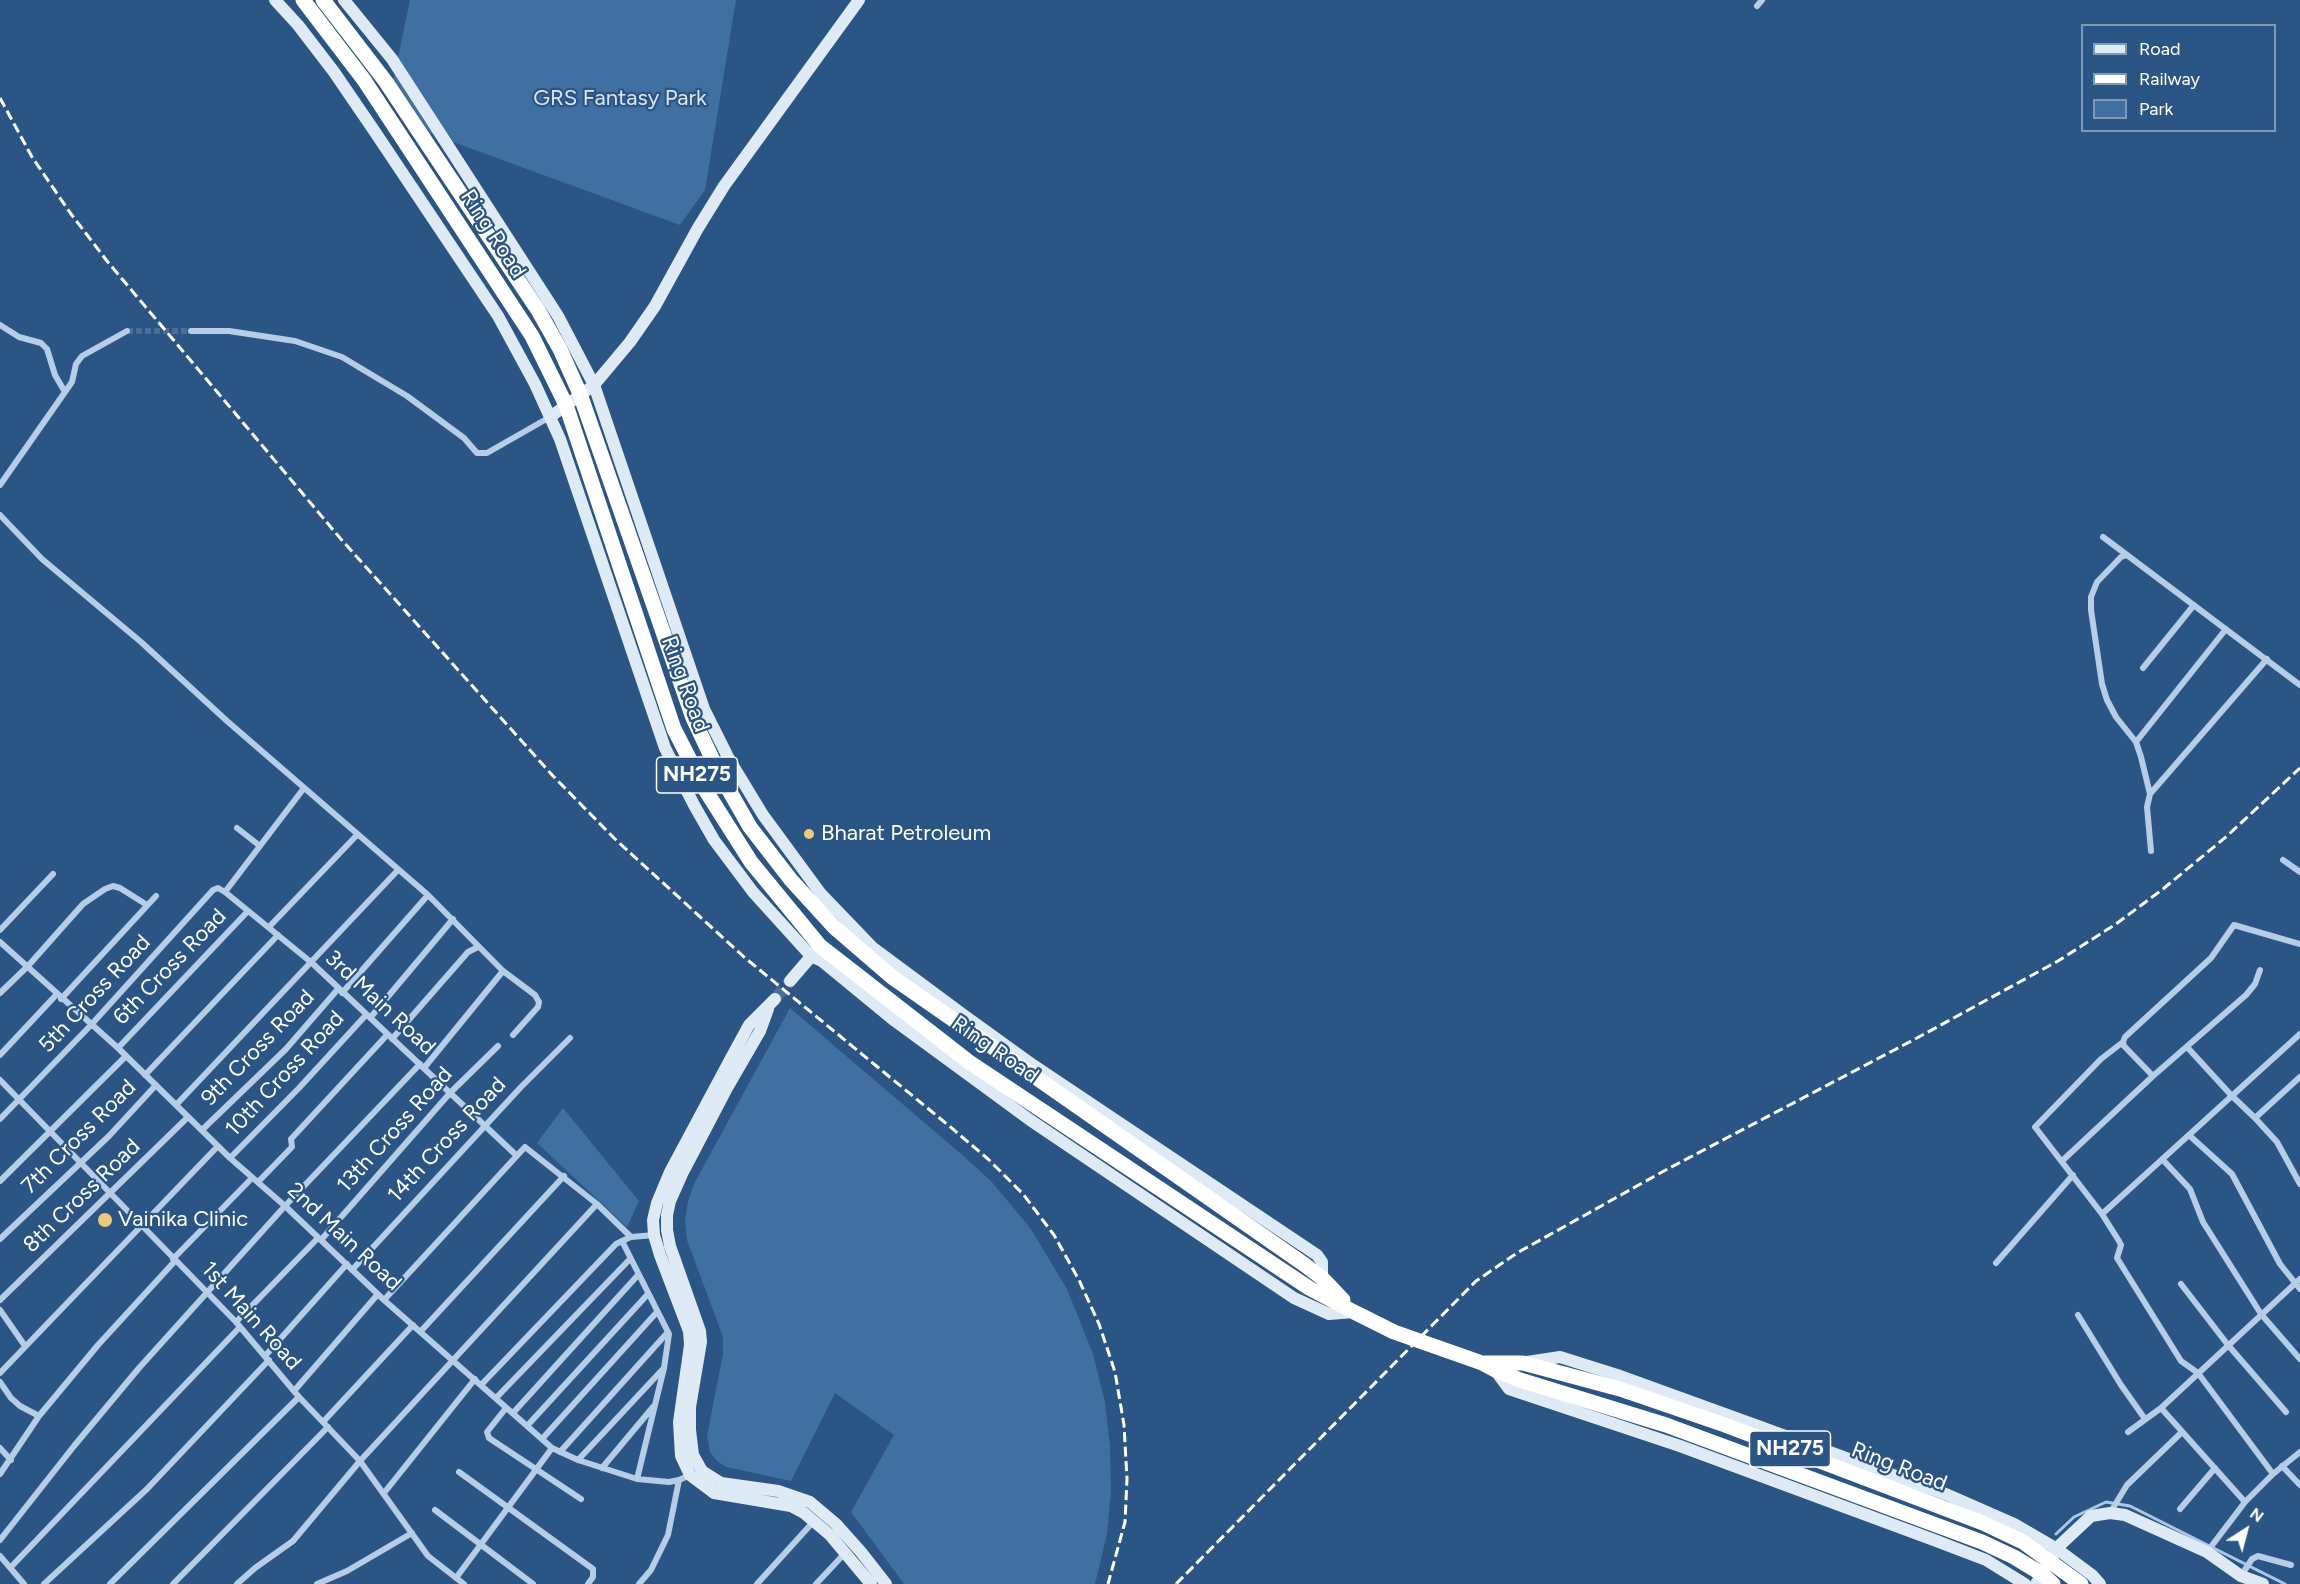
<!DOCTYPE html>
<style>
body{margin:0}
#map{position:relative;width:2300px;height:1584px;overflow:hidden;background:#2b5585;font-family:Figtree,sans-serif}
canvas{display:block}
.legend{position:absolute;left:2081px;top:24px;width:195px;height:108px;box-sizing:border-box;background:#2b5585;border:2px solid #8099b6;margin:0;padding:8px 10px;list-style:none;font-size:18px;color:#fff}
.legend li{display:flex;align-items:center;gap:12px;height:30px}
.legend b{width:30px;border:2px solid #8099b6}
.north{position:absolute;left:2216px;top:1500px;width:60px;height:60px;-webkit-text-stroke:4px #2b5585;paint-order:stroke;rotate:36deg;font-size:16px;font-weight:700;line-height:24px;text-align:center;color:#fff}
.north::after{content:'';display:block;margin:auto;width:21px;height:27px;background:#fff;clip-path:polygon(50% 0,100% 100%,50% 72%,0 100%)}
</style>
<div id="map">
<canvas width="2300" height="1584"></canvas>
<ul class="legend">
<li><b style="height:8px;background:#dfeaf7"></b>Road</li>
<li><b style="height:8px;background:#fff"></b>Railway</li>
<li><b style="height:16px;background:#406fa1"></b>Park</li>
</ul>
<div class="north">N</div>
</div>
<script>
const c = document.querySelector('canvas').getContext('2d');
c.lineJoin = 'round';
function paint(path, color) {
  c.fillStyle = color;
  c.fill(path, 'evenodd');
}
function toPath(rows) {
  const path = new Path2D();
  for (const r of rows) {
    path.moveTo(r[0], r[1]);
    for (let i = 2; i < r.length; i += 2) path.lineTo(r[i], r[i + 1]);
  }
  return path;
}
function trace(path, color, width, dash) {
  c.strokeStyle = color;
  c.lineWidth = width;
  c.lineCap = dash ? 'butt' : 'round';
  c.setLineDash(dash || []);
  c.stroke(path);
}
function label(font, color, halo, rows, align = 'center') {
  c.font = font + ' Figtree,sans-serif';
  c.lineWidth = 4.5;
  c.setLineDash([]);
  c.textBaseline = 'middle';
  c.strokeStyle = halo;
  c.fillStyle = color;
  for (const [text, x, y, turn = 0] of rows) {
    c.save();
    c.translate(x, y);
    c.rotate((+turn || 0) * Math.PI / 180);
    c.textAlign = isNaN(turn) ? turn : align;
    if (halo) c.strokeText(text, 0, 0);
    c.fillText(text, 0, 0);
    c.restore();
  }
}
const green = toPath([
 [410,0,736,0,705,190,680,225,423,131,392,86],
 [790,1008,960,1153,991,1181,1031,1229,1067,1289,1093,1354,1105,1402,1110,1447,1111,1491,1107,1534,1095,1584,904,1584,851,1512,894,1435,835,1393,791,1481,726,1467,717,1461,710,1452,707,1436,723,1354,723,1337,687,1240,685,1221,688,1201,695,1182],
 [563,1108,639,1201,627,1227,537,1143]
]);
const stream = toPath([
 [2056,1534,2074,1517,2106,1502,2130,1506,2285,1584]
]);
const streetTunnel = toPath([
 [127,331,191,331]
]);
const secondaryTunnel = toPath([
 [775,999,790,981]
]);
const street = toPath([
 [1757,6,1762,0],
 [0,325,19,337,41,343,47,349,55,375,65,392],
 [191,331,229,331,295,341,342,357,407,396,464,438,477,453,487,453,550,417],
 [0,485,72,382,76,364,82,356,127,331],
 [0,515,42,559,141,642,227,721,428,895,503,971,535,995,539,1002,538,1007,513,1035],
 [2103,537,2127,555],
 [2143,668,2194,605],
 [2136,742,2226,629],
 [2150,794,2267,659],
 [237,828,260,846],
 [2151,851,2147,807,2150,794,2141,757,2136,742,2116,717,2107,700,2102,684,2091,610,2091,597,2097,582,2121,557,2127,555,2300,685],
 [2283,860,2300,872],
 [225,892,304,788],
 [269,927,357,835],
 [0,930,53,874],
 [0,942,118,1048,230,1158,285,1206,384,1300,552,1448,578,1460,637,1479,669,1482,679,1480,692,1474],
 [0,993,28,966,83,904,105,889,113,886,120,888,147,905],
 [342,993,428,895],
 [61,999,156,896],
 [370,1018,453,919],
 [392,1039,468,952,478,947],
 [2123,1042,2124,1046,2153,1076],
 [2187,1047,2231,1095,2255,1118,2277,1142,2300,1184],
 [118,1048,248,911],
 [0,1055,57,994],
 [424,1068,503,971],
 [145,1075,278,935],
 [0,1080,236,1322,299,1397,360,1461,428,1556,464,1584],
 [176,1105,398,870],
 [2255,1118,2300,1077],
 [0,1119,91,1025,213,890,218,888,225,892,312,963,516,1155],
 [202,1130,286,1049,338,989],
 [2190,1136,2232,1174,2280,1264,2300,1289],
 [230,1158,299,1088,366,1015],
 [2163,1160,2190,1189,2203,1222,2261,1314,2300,1359],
 [2062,1161,2153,1076,2246,995,2255,984,2260,970],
 [0,1181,126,1056],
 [258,1182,292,1147,291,1139,387,1035],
 [2102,1214,2300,1034],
 [0,1239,109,1136,156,1085],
 [321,1240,450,1093,498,1046],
 [173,1259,252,1178],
 [1996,1263,2073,1175],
 [352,1270,521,1087,570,1038],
 [2181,1284,2228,1345,2286,1412],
 [0,1300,188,1117],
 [384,1300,525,1147,597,1204,631,1237],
 [0,1310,25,1346],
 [2078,1315,2121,1385,2145,1419],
 [236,1322,318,1238],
 [421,1331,564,1176],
 [265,1356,347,1264],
 [0,1373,218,1146],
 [0,1382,11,1398,20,1406,39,1416],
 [481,1385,616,1244,622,1241],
 [294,1391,378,1294],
 [496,1398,630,1259],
 [506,1408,487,1432,489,1438,581,1499],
 [2161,1408,2245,1502],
 [513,1413,638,1275],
 [323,1422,413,1325],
 [527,1426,648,1294],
 [2128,1432,2161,1408,2300,1279],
 [542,1439,657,1312],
 [0,1448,11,1460],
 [560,1452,668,1332],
 [578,1460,663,1369],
 [2282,1466,2300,1485],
 [602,1468,653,1407],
 [459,1472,593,1569,593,1577,588,1584],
 [0,1474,39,1416,98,1345,175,1261],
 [2273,1474,2198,1373,2181,1361,2117,1258,2121,1245,2119,1241,2102,1214,2035,1127,2101,1059,2123,1042,2125,1037,2211,958,2234,925,2300,944],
 [637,1479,664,1368,669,1334,622,1241,631,1237,654,1235],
 [384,1493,475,1379],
 [2180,1509,2215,1468],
 [435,1510,533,1584],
 [2110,1513,2127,1485,2182,1432],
 [0,1540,74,1446,139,1368,285,1206,420,1064],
 [2207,1552,2245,1502,2273,1474,2300,1452],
 [0,1556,24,1584],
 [11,1567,240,1327],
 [2241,1576,2252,1559,2258,1556,2291,1565],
 [456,1578,552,1448],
 [44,1584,147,1489,269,1360],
 [110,1584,299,1397],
 [173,1584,328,1427],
 [237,1584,255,1568,293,1541,360,1461,597,1204],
 [317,1584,347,1571,412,1533],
 [639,1584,651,1570,668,1535,679,1480],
 [757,1584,814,1521],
 [816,1584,846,1552]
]);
const secondary = toPath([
 [275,0,298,25,334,72,375,132,498,316,535,384,560,439,665,748,694,805,714,840,753,892,811,956,822,961,895,1021,1030,1120,1294,1298,1329,1314,1354,1312],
 [344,0,392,59,558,316,594,385,704,709,729,759,763,815,821,894,872,947,965,1016,1033,1065,1317,1255,1322,1262,1322,1278],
 [550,417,594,385,630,342,655,306,698,228,724,186,859,0],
 [790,981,815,952],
 [775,999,749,1025,731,1058,670,1172,657,1203,653,1220,654,1235,660,1255,689,1331,690,1345,679,1422,681,1456,690,1475,714,1493,791,1506,804,1513,830,1535,871,1584],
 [768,1009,760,1031,727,1088,682,1174,670,1201,667,1215,667,1230,670,1246,700,1331,701,1342,690,1407,690,1430,693,1455,702,1471,721,1483,778,1491,810,1502,836,1524,861,1552,886,1584],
 [1527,1362,1560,1357,1617,1375,1948,1495,2014,1524,2057,1549,2092,1575,2100,1584],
 [1495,1370,1509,1389,1680,1446,1934,1540,1986,1560,2025,1584],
 [2036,1584,2060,1545,2091,1516,2110,1513,2125,1515,2207,1552,2241,1576,2263,1584]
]);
const highway = toPath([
 [303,0,364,80,532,336,566,405,674,729,706,791,751,862,820,946,969,1062,1309,1288,1354,1312,1394,1332,1482,1363,1495,1370,1520,1380,1666,1425,1982,1542,2014,1557,2042,1574,2053,1584],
 [323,0,386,82,538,310,560,349,580,394,693,718,718,771,750,827,791,880,834,927,892,977,1305,1265,1322,1278,1343,1300],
 [1485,1363,1523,1363,1620,1389,1725,1425,1983,1523,2023,1542,2081,1584]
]);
const rail = toPath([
 [0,98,32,157,71,214,107,261,340,538,553,776,615,839,744,957,948,1125,988,1159,1023,1194,1054,1235,1079,1280,1099,1324,1115,1372,1124,1425,1127,1479,1125,1522,1108,1584],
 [1176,1584,1476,1281,1517,1253,1662,1172,1917,1038,2058,961,2116,924,2163,889,2227,836,2300,768]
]);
const markers = [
 [809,834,6,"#edc97e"],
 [105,1220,8,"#edc97e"]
];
const shields = [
 [697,775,81],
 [1790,1449,81]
];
const shieldNames = [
 ["NH275",697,775],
 ["NH275",1790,1449]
];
const parkNames = [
 ["GRS Fantasy Park",620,99]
];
const streetNames = [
 ["Ring Road",493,234,57],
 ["Ring Road",685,684,70],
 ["6th Cross Road",170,967,-46],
 ["5th Cross Road",95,994,-47],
 ["3rd Main Road",380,1003,43],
 ["9th Cross Road",258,1048,-46],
 ["Ring Road",995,1050,35],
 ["10th Cross Road",285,1074,-47],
 ["13th Cross Road",395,1130,-48],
 ["7th Cross Road",79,1137,-45],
 ["14th Cross Road",447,1140,-47],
 ["8th Cross Road",82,1196,-44],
 ["2nd Main Road",344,1237,43],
 ["1st Main Road",251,1316,48],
 ["Ring Road",1899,1467,21]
];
const poiNames = [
 ["Bharat Petroleum",821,834],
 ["Vainika Clinic",118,1220]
];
paint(green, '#406fa1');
trace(stream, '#abc8e7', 3);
trace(streetTunnel, '#4b6e97', 6, [6, 3]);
trace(secondaryTunnel, '#4b6e97', 12, [12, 6]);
trace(street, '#b6cde7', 6);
trace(secondary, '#dfeaf7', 12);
trace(highway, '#fff', 15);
trace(rail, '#fff', 3, [10, 4.5]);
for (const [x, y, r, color] of markers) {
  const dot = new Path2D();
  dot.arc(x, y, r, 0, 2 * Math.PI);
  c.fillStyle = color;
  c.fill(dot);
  trace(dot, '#2b5585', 2);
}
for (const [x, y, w] of shields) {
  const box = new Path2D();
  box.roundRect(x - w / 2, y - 18, w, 36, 4.5);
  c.fillStyle = '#2b5585';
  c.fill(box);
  trace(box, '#fff', 1.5);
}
label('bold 21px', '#fff', null, shieldNames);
label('22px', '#d9e7f6', '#2b5585', parkNames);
label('22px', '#fff', '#2b5585', streetNames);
label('22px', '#fff', '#2b5585', poiNames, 'left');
</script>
